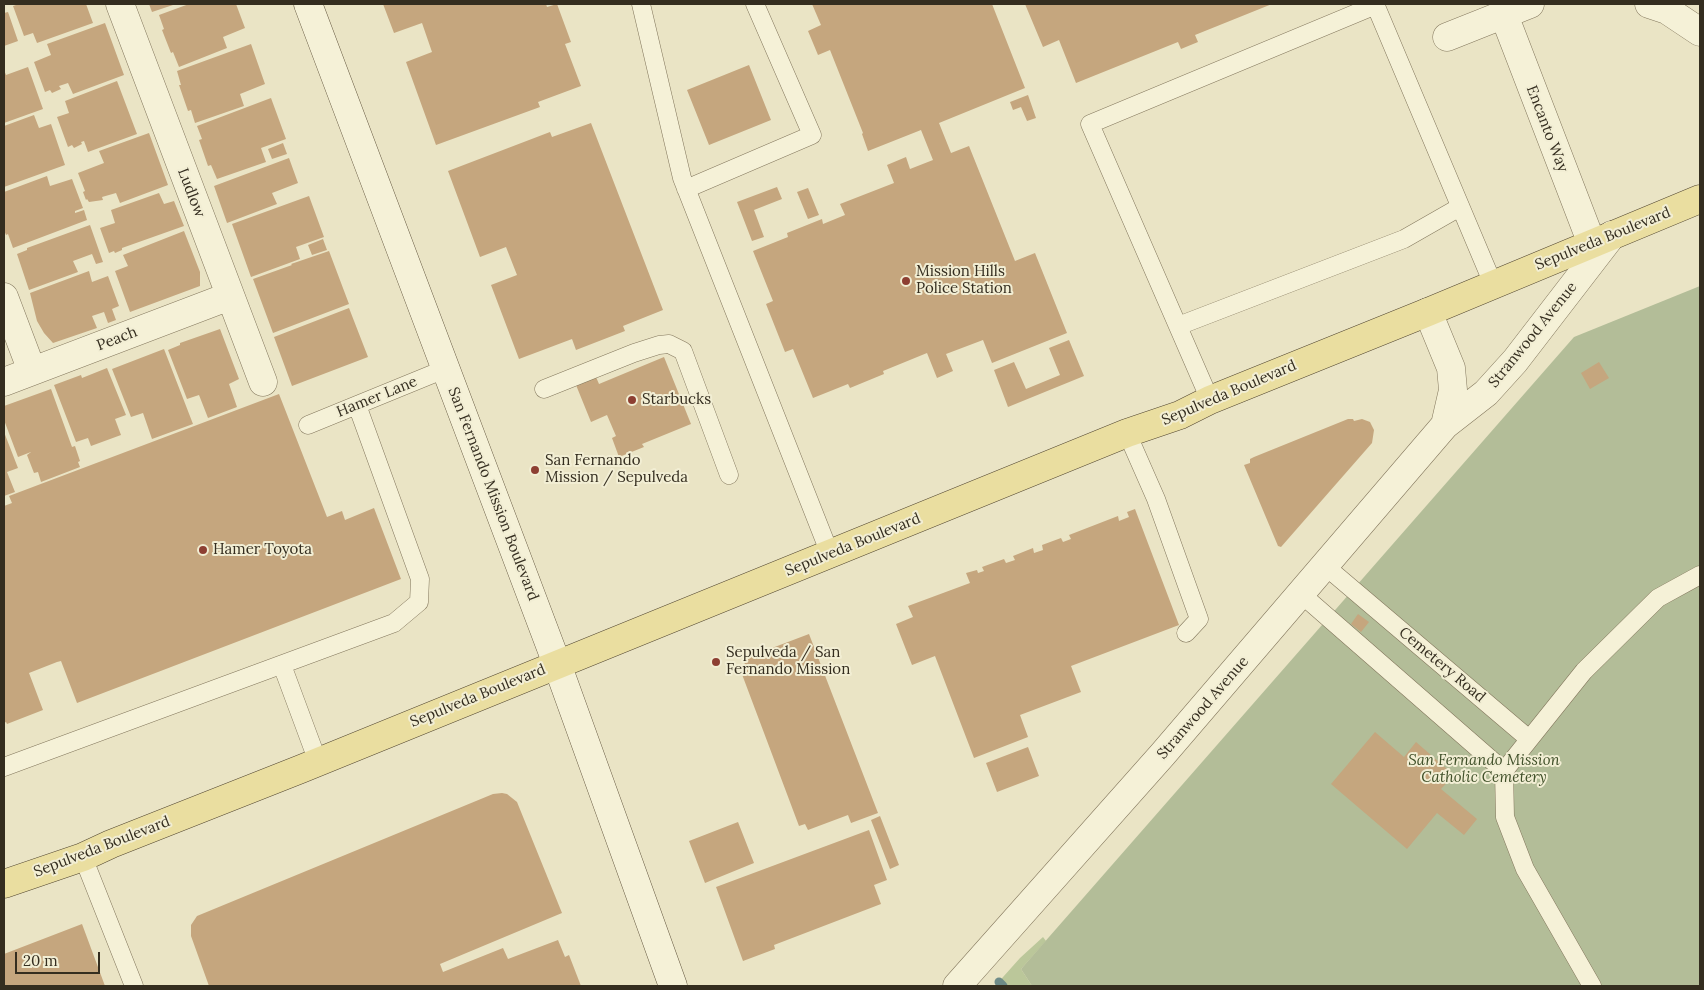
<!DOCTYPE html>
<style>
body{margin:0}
#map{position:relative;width:1704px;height:990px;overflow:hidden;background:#eae4c5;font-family:Lora,serif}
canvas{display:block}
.frame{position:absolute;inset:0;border:5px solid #342d1f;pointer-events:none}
.scale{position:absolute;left:15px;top:952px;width:85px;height:22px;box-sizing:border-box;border:2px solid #342d1f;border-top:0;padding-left:6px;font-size:15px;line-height:18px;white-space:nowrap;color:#342d1f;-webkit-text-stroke:4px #f2eed4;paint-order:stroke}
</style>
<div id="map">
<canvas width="1704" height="990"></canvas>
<div class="frame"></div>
<div class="scale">20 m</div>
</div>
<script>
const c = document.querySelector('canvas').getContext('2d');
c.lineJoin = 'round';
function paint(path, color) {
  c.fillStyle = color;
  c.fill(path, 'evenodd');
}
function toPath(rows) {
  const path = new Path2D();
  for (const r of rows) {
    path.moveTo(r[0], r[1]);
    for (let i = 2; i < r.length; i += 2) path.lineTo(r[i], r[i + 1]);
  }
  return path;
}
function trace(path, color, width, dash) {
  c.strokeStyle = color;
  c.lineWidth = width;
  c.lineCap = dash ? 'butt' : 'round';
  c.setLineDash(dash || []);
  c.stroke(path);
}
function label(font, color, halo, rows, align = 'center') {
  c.font = font + ' Lora,serif';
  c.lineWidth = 4;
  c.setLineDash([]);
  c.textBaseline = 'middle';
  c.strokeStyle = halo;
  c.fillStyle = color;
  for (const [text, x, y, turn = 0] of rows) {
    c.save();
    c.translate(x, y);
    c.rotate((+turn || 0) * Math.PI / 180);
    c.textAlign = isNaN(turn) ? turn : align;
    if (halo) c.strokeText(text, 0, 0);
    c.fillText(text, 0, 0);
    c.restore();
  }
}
const green = toPath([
 [1043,937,1046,941,1021,969,1032,986,995,986,1020,958]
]);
const cemetery = toPath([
 [1700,286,1700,986,1032,986,1021,969,1574,337]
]);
const stream = toPath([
 [999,982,1003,986]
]);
const building = toPath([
 [19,4,86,4,93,23,37,43,33,33,24,36,13,6],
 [149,4,176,4,152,12],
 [189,4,236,4,245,28,223,37,227,48,179,67,173,52,171,53,162,30,164,29,159,15],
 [383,4,546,4,547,7,557,4,571,42,565,44,581,86,538,102,540,107,436,145,406,62,432,52,422,23,394,33],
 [812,4,992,4,1025,88,939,123,951,153,969,146,1015,261,1035,253,1067,333,992,363,983,340,946,354,953,371,937,378,927,353,883,371,884,374,850,388,848,384,813,398,793,349,785,352,766,304,773,301,753,251,788,237,787,233,822,219,823,224,845,215,840,204,894,183,887,165,906,157,910,169,933,160,921,130,868,151,862,134,863,133,830,50,818,55,808,31,821,25],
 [1025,4,1272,4,1195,35,1198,42,1181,49,1178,42,1076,83,1059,40,1043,47],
 [8,12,18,41,4,46,4,13],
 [105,23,124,75,73,94,68,83,59,86,61,89,52,93,50,90,45,92,34,62,51,55,47,44],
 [251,44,265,84,240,94,244,106,195,123,191,110,188,111,179,85,181,85,177,71],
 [749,65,771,120,709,145,687,90],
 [28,67,43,109,4,123,4,70,6,75],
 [117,81,137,134,88,152,84,141,81,142,82,144,74,148,72,145,68,147,57,117,69,113,65,101],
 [1028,95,1036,118,1027,121,1021,107,1013,110,1010,102],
 [271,98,286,139,261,148,266,162,217,179,211,165,208,166,199,140,202,139,197,126],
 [34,115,39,128,51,124,65,165,4,187,4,126],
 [591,123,663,310,623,326,625,331,576,350,572,339,519,359,491,285,517,275,506,247,480,257,448,171,550,132,552,137],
 [149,133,168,185,120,203,116,193,102,197,103,200,89,202,87,199,86,200,83,192,85,191,78,173,104,163,99,151],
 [283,143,287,154,272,159,268,149],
 [289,158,298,183,272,193,277,204,227,223,214,186],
 [47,176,50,186,72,179,83,208,75,211,75,213,84,210,87,220,13,248,8,234,6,235,4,230,4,192],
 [777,187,782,199,754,210,764,237,752,241,737,202],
 [808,188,819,215,808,219,797,192],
 [159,193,164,204,174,201,184,226,122,248,122,250,115,253,114,251,109,253,100,228,115,223,111,210],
 [309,196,324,237,296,247,300,259,251,277,232,224],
 [90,225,103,262,96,264,92,254,73,261,78,272,29,290,17,254,27,250,27,248],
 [184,231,200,272,200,286,130,312,115,271,128,266,123,255],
 [323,239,327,250,312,255,308,245],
 [329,251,349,304,273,333,253,279,292,265,291,264],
 [89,271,92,282,108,276,119,306,112,309,116,320,108,323,104,312,92,316,97,328,53,343,44,333,37,321,30,293],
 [349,308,368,357,292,386,274,337],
 [220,329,239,379,229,384,237,407,208,418,199,395,187,399,168,350,180,345,180,343],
 [1069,340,1084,376,1008,407,994,370,1014,362,1026,389,1060,375,1049,348],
 [164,349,193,424,152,439,143,413,131,417,112,369],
 [664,357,691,424,642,444,644,447,619,457,612,438,616,436,607,415,591,422,576,385,596,377,599,384],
 [1599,362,1609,378,1590,389,1581,373],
 [107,368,126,415,115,419,121,435,91,446,88,438,76,442,54,385,81,375,82,378],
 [51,389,72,447,75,446,80,461,78,462,80,467,41,482,38,472,34,473,27,455,31,452,18,457,4,420,4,406],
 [279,394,327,517,342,511,345,520,374,508,401,579,77,703,61,661,57,662,29,673,43,710,7,724,6,722,4,723,4,506,12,503,9,496],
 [1348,419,1353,419,1354,421,1362,419,1370,422,1374,430,1372,443,1281,547,1278,546,1244,465,1250,463,1250,459,1254,457],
 [4,432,18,468,7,472,15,492,4,496],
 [1135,509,1179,625,1071,666,1081,692,1020,715,1028,737,974,758,935,656,912,665,896,624,913,617,908,606,970,583,966,573,977,570,978,573,984,571,982,567,1004,559,1006,563,1015,560,1013,556,1033,548,1034,553,1043,550,1042,545,1061,538,1063,542,1071,539,1069,535,1118,516,1119,521,1129,517,1127,512],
 [1358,614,1369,622,1361,632,1351,624],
 [809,634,878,813,851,823,848,815,808,830,805,824,799,826,740,669,746,667,743,659],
 [1375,732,1404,757,1416,742,1454,775,1441,789,1477,819,1464,835,1437,813,1407,849,1331,784],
 [1028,747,1039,776,997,792,986,763],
 [502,793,507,794,517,802,562,913,440,964,443,972,503,948,508,959,558,940,565,957,569,955,581,986,209,986,191,936,191,925,197,916,493,794],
 [880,816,899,865,890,869,871,820],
 [738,822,754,863,705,883,689,841],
 [869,830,887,880,874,885,881,904,774,945,775,949,743,961,716,887],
 [82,924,105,986,4,986,4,954]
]);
const service = toPath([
 [641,4,682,178,830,554],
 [1375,4,1493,284],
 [686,189,812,135,755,4],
 [1178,326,1404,239,1460,207],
 [544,389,634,353,659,345,669,344,683,351,729,475],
 [1210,400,1090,124,1376,5],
 [308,425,445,369],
 [1127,433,1156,499,1199,619,1186,633],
 [1324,565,1529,739],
 [1300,593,1504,771],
 [282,665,318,762],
 [4,767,394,623,419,602,420,579,357,405],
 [83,857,134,986],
 [1592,986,1525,869,1505,817,1504,771,1584,671,1658,598,1700,575]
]);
const minor = toPath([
 [120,4,263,382],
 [1649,4,1667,10,1700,32],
 [1504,15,1592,244],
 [1447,37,1530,4],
 [4,297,32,371],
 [1428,312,1451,368,1453,390,1445,425],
 [4,382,230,296],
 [957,986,1163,754,1445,425,1486,393,1515,361,1612,235]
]);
const secondary = toPath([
 [308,4,557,664,673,986]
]);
const primary = toPath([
 [4,884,83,857,111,844,301,769,1127,433,1180,415,1210,400,1428,312,1700,199]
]);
const markers = [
 [906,281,5,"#8d3f32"],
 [632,400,5,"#8d3f32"],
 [535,470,5,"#8d3f32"],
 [203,550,5,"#8d3f32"],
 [716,662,5,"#8d3f32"]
];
const streetNames = [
 ["Encanto Way",1547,129,69],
 ["Ludlow",191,193,69],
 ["Sepulveda Boulevard",1603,239,-22],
 ["Stranwood Avenue",1533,335,-51],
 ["Peach",117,339,-21],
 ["Sepulveda Boulevard",1229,393,-23],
 ["Hamer Lane",377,397,-22],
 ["San Fernando Mission Boulevard",493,494,69],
 ["Sepulveda Boulevard",853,545,-22],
 ["Cemetery Road",1442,665,40],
 ["Sepulveda Boulevard",478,696,-22],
 ["Stranwood Avenue",1203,708,-49],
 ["Sepulveda Boulevard",102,847,-21]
];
const poiNames = [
 ["Mission Hills",916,272],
 ["Police Station",916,289],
 ["Starbucks",642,400],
 ["San Fernando",545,461],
 ["Mission / Sepulveda",545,478],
 ["Hamer Toyota",213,550],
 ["Sepulveda / San",726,653],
 ["Fernando Mission",726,670]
];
const parkNames = [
 ["San Fernando Mission",1484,761],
 ["Catholic Cemetery",1484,778]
];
paint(green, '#bbc79a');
paint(cemetery, '#b3bd98');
trace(stream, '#6e8b88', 9);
paint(building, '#c5a67e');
trace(service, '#83775d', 19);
trace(minor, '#83775d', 29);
trace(secondary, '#655840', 29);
trace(primary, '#514530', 29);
trace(service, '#f5f1d7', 18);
trace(minor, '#f5f1d7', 28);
trace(secondary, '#f5f1d7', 28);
trace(primary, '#eadea0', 28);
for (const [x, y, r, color] of markers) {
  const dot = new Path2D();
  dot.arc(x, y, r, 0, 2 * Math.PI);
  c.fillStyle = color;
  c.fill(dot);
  trace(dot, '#f2eed4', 2);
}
label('15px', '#342d1f', '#f2eed4', streetNames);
label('15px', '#342d1f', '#f2eed4', poiNames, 'left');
label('italic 15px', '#3f4f28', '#f2eed4', parkNames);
</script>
